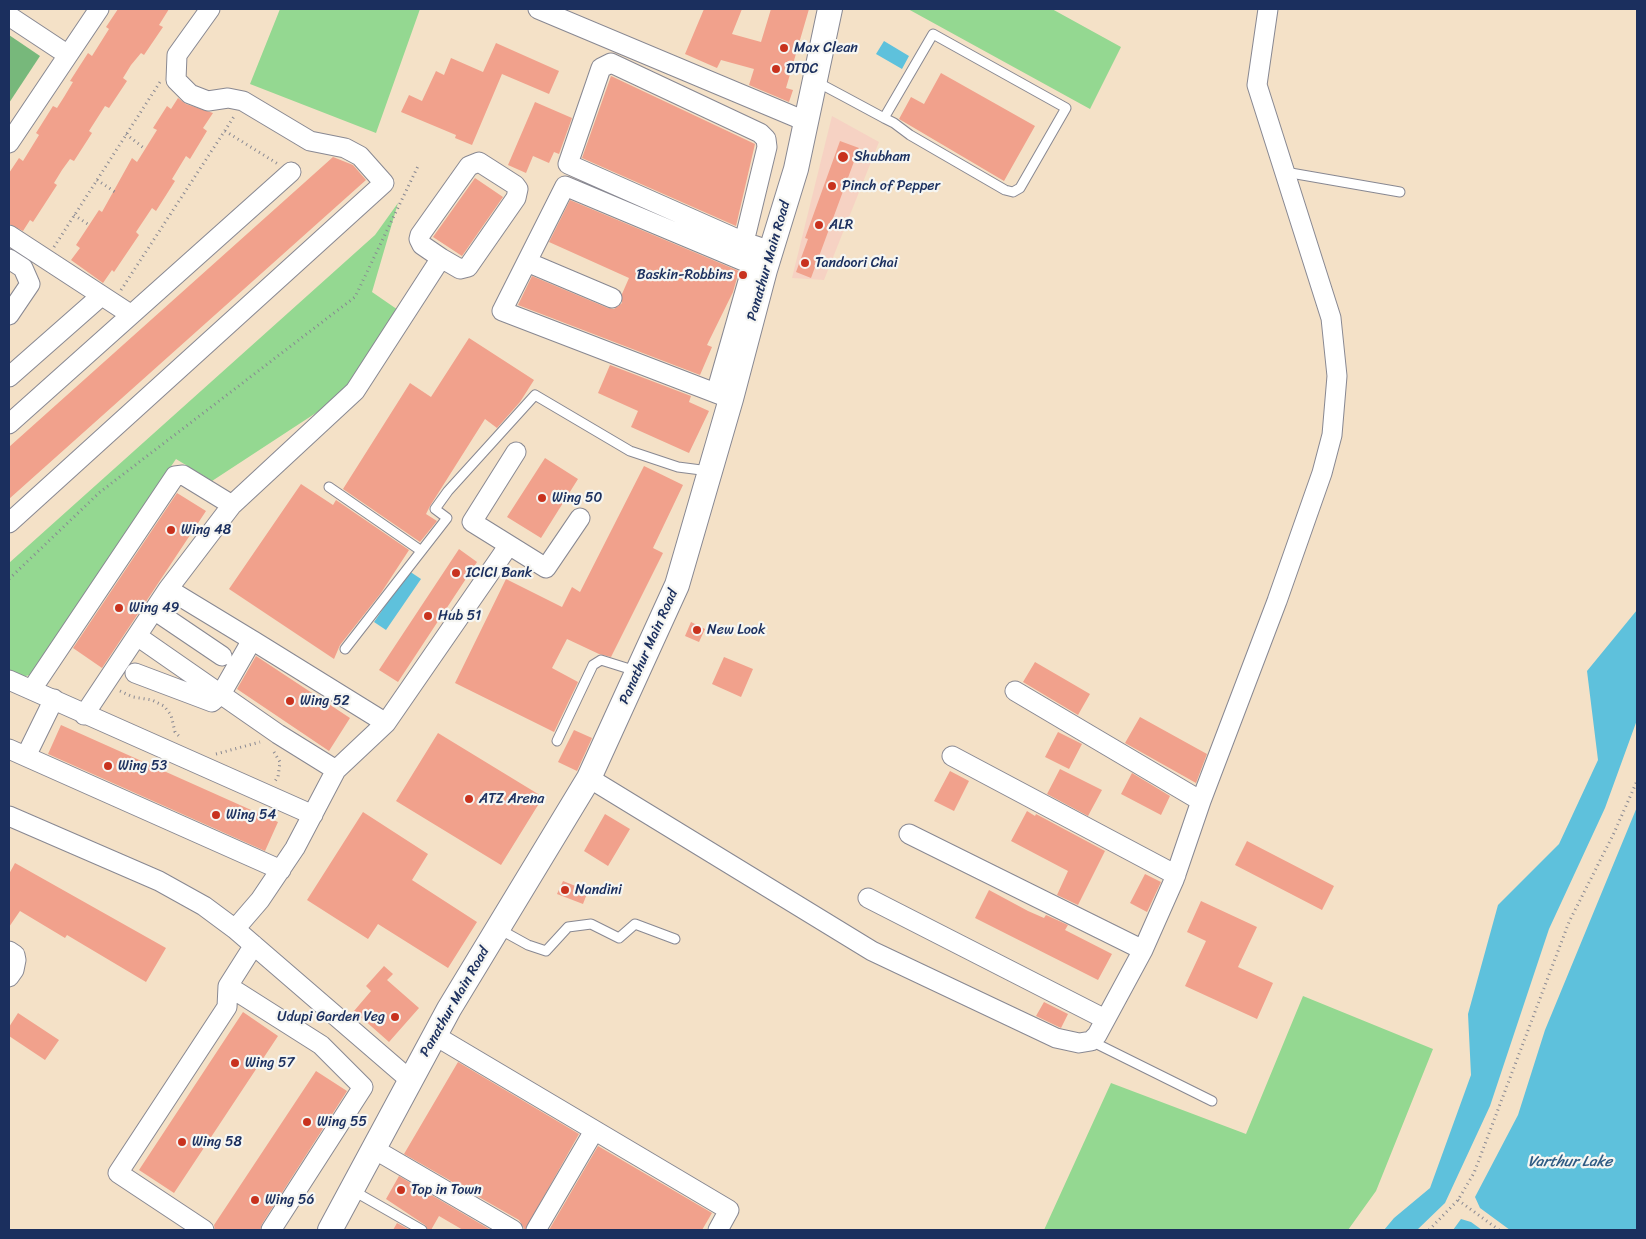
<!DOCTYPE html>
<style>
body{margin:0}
#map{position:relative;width:1646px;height:1239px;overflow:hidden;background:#f4e1c7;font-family:Sriracha,sans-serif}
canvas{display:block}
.frame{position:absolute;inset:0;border:10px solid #1b2f5e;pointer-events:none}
</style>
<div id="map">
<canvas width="1646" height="1239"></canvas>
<div class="frame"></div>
</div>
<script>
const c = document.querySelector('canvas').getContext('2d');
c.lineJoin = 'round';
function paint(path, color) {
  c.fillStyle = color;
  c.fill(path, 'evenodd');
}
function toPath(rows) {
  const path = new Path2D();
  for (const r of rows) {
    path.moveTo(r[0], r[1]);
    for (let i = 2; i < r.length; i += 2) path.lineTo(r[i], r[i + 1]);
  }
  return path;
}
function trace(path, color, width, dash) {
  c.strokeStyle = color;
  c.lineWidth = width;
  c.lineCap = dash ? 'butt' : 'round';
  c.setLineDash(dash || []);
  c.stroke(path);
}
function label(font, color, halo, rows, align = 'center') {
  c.font = font + ' Sriracha,sans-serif';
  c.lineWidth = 4.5;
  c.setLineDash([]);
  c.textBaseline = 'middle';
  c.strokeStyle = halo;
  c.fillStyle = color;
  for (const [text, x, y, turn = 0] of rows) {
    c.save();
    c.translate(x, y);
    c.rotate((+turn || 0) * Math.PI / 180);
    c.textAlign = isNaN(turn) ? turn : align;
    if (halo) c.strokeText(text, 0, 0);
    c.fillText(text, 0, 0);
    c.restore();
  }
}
const built = toPath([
 [832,116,879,142,824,280,792,278]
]);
const green = toPath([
 [280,9,420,9,376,133,250,84],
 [908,9,1052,9,1121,47,1090,109],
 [398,203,372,292,401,312,351,390,212,481,176,459,30,675,21,677,9,672,9,563,375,235],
 [1303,996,1433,1049,1376,1191,1348,1230,1044,1230,1111,1083,1246,1134]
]);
const forest = toPath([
 [9,35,40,56,9,103]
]);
const water = toPath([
 [884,41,909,56,902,69,876,54],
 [409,571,421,579,386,630,374,622],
 [1637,610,1637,720,1605,808,1549,929,1490,1106,1445,1203,1417,1230,1384,1230,1394,1218,1430,1188,1471,1075,1468,1014,1498,905,1559,844,1598,760,1587,671],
 [1637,807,1637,1230,1510,1230,1480,1208,1475,1197,1518,1115,1545,1030],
 [1461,1219,1471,1222,1482,1230,1453,1230]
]);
const building = toPath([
 [118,9,169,9,159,25,163,27,144,55,141,53,131,65,123,78,127,81,109,108,105,106,89,131,92,133,74,161,70,159,62,170,54,183,57,185,33,222,30,220,23,231,9,224,9,173,19,158,23,161,39,135,36,133,53,106,57,108,64,97,73,82,70,81,88,53,92,56,109,29,106,27],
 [704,9,742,9,732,34,761,42,771,9,809,9,786,88,793,90,789,102,749,85,754,69,721,60,717,68,685,54],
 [496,43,559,71,549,94,502,74,472,145,455,138,456,135,401,112,409,95,422,101,436,71,444,75,451,58,483,72],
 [941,73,1035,126,1004,181,899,119,911,97,924,104],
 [611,76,755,144,736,226,582,158],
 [178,98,186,104,213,113,203,128,207,131,190,159,186,156,172,179,175,181,156,211,152,208,136,232,139,235,114,272,112,270,103,283,71,260,80,248,76,245,99,210,102,212,132,158,137,162,157,130,153,128,167,106,171,109],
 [535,102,572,118,559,154,554,152,549,163,533,156,526,173,508,165],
 [840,141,859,148,811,278,796,272,808,239,805,238],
 [333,157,353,165,366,180,9,499,9,447],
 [475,178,503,197,462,256,433,237],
 [570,200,739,271,733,292,707,345,712,347,700,375,518,305,532,276,608,308,614,309,622,303,622,294,629,278,549,242],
 [469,338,534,380,520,402,497,428,485,419,430,506,426,514,437,521,420,542,343,489,410,383,431,397],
 [610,365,691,396,689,402,709,411,689,453,631,427,638,411,598,393],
 [545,458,578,479,541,538,507,517],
 [644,466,683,485,653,548,663,553,611,657,599,654,567,639,552,668,578,682,554,732,455,683,506,579,562,607,572,587,580,592],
 [301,484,333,505,336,500,409,550,381,593,340,645,334,659,229,589],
 [177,493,206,511,102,668,73,648],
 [459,549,477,562,398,682,379,670],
 [691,622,705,629,699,642,685,636],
 [256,656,350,718,329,751,237,689],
 [724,657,753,669,741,697,712,684],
 [1035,662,1090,694,1078,715,1023,682],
 [1140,717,1207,754,1196,783,1125,743],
 [61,725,278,822,265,851,48,754],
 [574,730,592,738,577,771,558,762],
 [1058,732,1082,744,1069,769,1045,757],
 [438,733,543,797,501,865,396,801],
 [1060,769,1102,790,1088,816,1047,794],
 [950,771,969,781,954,811,934,801],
 [1132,773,1170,796,1161,815,1121,794],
 [1027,811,1035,816,1036,814,1105,851,1078,905,1057,895,1068,871,1011,841],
 [363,812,428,854,412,880,477,922,448,968,378,924,368,939,307,900],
 [605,814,630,829,608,866,584,851],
 [1247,841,1334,886,1322,910,1235,865],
 [15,863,166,948,146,982,67,935,65,938,20,911,9,927,9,874],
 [1145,874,1161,882,1147,912,1130,903],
 [563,881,588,891,583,904,557,894],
 [989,890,1028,911,1044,918,1046,915,1068,925,1065,930,1112,954,1098,980,975,918],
 [1201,901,1257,927,1238,967,1273,983,1257,1019,1185,986,1206,941,1187,932],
 [384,966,393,974,387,980,419,1008,389,1042,354,1011,371,991,366,986],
 [1044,1002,1068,1014,1061,1028,1036,1016],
 [243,1012,278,1036,174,1193,139,1170],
 [18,1013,59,1040,45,1060,9,1036,9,1027],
 [458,1062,579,1134,525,1230,519,1220,404,1154],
 [316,1071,347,1091,262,1224,260,1230,215,1230,214,1225],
 [598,1146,712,1213,702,1230,549,1230],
 [399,1176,491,1230,463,1230,439,1216,431,1230,428,1230,425,1225,386,1199],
 [397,1223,410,1230,393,1230]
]);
const path = toPath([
 [225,131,278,164],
 [126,134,145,149],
 [97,180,115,192],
 [74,215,89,225],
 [54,247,160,82],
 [121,290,235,115],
 [9,579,100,492,355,297,419,164],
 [120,691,133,697,152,700,164,706,171,715,175,732,179,736],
 [274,752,280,762,278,777,275,781],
 [216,754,260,742],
 [1458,1200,1499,1230],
 [1429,1230,1458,1200,1474,1173,1569,922,1614,833,1637,781]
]);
const service = toPath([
 [815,81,845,97,884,118,894,123,910,135,1005,190,1013,192,1020,188,1066,108,933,34,884,118],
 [1285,172,1400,192],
 [329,487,420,550],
 [345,649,447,518,435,509,448,491,535,395,630,451,678,467,709,471],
 [557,741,593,665,601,660,636,671],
 [499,929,528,945,546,951,568,927,591,924,619,938,635,924,675,939],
 [1091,1041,1212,1101],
 [352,1190,422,1230]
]);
const minor = toPath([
 [538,9,805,121],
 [9,16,68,55],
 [9,143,99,9],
 [9,235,130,314],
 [744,242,767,147,766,139,760,133,611,63,601,68,568,164,744,242,771,251],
 [9,259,23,268,30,284,9,315],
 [527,262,612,298],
 [9,377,101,296],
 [716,393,752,267],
 [731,399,502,311,565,186,765,270],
 [9,424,291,172],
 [516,452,472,522,546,568,580,518],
 [9,523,384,183,360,156,345,148,310,141,243,101,228,98,208,101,190,94,176,80,177,55,210,9],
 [154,610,222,656],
 [137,636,278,734,336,770],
 [252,640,386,723],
 [135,673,212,702,221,694,252,640,168,589],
 [9,680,313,815],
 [32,689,175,476,183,475,232,505],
 [1015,691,1201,801],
 [84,715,168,589,232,505,355,391,441,258,460,269,468,267,516,198,518,189,515,185,479,162,469,166,420,235,419,239,422,245,441,258],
 [9,749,281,870],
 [26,756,54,699],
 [952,756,1176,875],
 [589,778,872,951,1056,1038,1079,1043,1091,1041,1097,1035,1143,950,1174,880,1201,801,1277,601,1322,473,1332,435,1337,376,1331,318,1257,85,1268,9],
 [9,816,159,881,204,906,235,929,410,1080],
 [909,834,1143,950],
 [868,898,1105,1019],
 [235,929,260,900,295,848,336,770,386,723,509,545],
 [9,951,15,955,16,960,14,970,9,977],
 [228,986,321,1045,363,1087,271,1230],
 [434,1035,729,1210,718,1230],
 [374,1149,513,1230],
 [204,1230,118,1173,227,1007,228,986,254,945],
 [536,1230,594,1131]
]);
const tertiary = toPath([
 [330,1230,449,1009,589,778,677,585,731,399,765,270,796,169,830,9]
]);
const markers = [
 [784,48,5,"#c8321e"],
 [776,69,5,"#c8321e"],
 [843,157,6,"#c8321e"],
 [832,186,5,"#c8321e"],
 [819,225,5,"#c8321e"],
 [805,263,5,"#c8321e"],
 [743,275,5,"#c8321e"],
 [542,498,5,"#c8321e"],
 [171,530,5,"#c8321e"],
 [456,573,5,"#c8321e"],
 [119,608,5,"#c8321e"],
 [428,616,5,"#c8321e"],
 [697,630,5,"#c8321e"],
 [290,701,5,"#c8321e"],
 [108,766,5,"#c8321e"],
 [469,799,5,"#c8321e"],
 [216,815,5,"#c8321e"],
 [565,890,5,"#c8321e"],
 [395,1017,5,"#c8321e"],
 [235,1063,5,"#c8321e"],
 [307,1122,5,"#c8321e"],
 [182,1142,5,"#c8321e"],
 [401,1190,5,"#c8321e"],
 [255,1200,5,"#c8321e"]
];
const poiNames = [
 ["Max Clean",794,48],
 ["DTDC",786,69],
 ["Shubham",854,157],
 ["Pinch of Pepper",842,186],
 ["ALR",829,225],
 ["Tandoori Chai",815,263],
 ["Baskin-Robbins",733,275,"right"],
 ["Wing 50",552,498],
 ["Wing 48",181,530],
 ["ICICI Bank",466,573],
 ["Wing 49",129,608],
 ["Hub 51",438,616],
 ["New Look",707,630],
 ["Wing 52",300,701],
 ["Wing 53",118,766],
 ["ATZ Arena",479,799],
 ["Wing 54",226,815],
 ["Nandini",575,890],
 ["Udupi Garden Veg",385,1017,"right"],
 ["Wing 57",245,1063],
 ["Wing 55",317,1122],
 ["Wing 58",192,1142],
 ["Top in Town",411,1190],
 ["Wing 56",265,1200]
];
const streetNames = [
 ["Panathur Main Road",769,261,-74],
 ["Panathur Main Road",649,647,-66],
 ["Panathur Main Road",455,1002,-60]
];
const waterNames = [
 ["Varthur Lake",1570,1162]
];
paint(built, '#f6d2c3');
paint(green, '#94d891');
paint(forest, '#77b87b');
paint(water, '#5ec1dc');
paint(building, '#f1a18c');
trace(service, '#888892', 11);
trace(minor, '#888892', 21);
trace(tertiary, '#888892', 26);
trace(path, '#888892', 3, [1, 4]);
trace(service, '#fff', 9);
trace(minor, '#fff', 19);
trace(tertiary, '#fff', 24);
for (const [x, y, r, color] of markers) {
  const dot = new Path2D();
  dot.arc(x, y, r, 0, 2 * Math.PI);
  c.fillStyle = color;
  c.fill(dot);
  trace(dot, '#f6f6f2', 2);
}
label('14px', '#1b2f5e', '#f6f6f2', poiNames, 'left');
label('14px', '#1b2f5e', '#f6f6f2', streetNames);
label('italic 15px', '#2f5b84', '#f6f6f2', waterNames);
</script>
